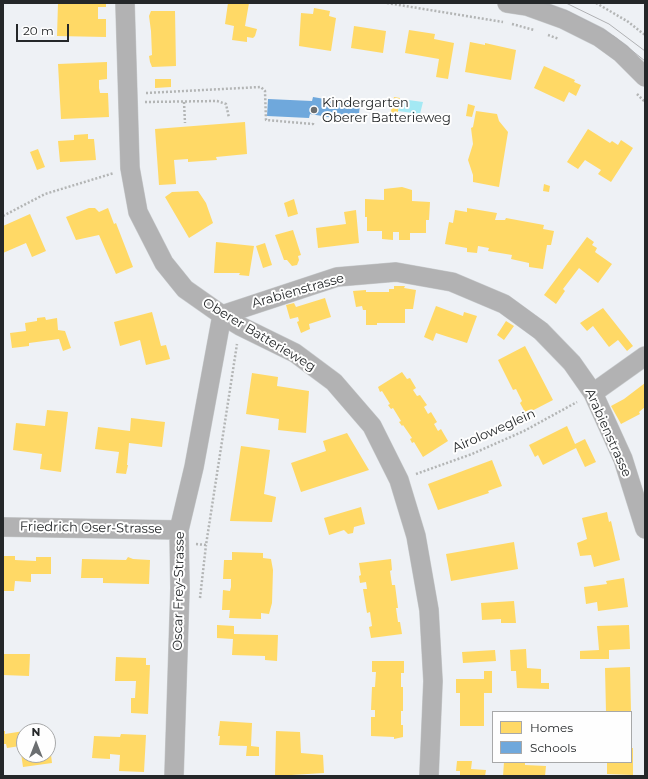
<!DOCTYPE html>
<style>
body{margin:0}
#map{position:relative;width:648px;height:779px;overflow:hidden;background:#eef1f5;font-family:Montserrat,sans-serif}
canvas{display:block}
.frame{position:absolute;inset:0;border:4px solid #242729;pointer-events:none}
.legend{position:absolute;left:492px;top:711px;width:140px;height:52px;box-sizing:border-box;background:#fefefe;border:1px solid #a7a8a9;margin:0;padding:5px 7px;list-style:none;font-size:12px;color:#242729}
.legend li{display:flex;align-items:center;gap:8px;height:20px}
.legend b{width:20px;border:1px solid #a7a8a9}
.north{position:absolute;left:16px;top:723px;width:40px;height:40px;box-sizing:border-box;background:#fefefe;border:1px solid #a7a8a9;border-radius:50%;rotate:0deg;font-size:11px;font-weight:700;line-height:16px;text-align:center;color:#242729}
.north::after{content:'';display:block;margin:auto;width:14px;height:18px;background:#6b6e70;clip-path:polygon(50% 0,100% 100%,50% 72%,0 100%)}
.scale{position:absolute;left:16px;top:24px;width:53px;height:18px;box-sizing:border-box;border:2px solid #242729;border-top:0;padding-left:5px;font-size:12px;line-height:14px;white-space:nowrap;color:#242729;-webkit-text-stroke:3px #fefefe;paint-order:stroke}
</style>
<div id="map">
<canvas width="648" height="779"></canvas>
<div class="frame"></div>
<ul class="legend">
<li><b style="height:11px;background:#ffd966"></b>Homes</li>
<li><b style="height:11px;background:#6fa8dc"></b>Schools</li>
</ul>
<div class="north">N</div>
<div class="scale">20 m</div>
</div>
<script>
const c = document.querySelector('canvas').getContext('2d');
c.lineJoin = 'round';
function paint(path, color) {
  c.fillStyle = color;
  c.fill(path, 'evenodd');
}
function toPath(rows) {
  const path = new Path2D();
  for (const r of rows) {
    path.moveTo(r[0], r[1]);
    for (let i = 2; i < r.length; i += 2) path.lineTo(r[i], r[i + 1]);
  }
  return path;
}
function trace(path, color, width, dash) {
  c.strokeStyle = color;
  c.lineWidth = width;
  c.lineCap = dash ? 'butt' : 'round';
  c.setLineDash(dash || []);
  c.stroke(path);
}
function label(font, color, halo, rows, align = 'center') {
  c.font = font + ' Montserrat,sans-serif';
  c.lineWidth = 4;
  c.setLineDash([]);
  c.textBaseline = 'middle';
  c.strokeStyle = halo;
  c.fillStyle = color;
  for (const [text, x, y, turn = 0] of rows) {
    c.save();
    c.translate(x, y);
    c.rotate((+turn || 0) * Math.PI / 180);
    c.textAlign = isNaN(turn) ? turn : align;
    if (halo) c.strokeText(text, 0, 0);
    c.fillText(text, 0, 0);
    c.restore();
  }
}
const water = toPath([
 [401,99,423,102,420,114,398,111]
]);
const homes = toPath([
 [58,3,106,3,106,7,98,7,98,19,106,19,106,37,57,36],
 [228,3,249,3,245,26,257,29,255,36,253,38,247,37,247,42,232,40,234,26,225,24],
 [314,8,330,11,329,16,336,18,331,51,299,46,301,13,313,14],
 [151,11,175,11,176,66,152,67,150,62,149,56,152,55,151,31,149,16],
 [354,26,386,31,383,53,351,48],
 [409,30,435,34,434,39,454,43,448,79,436,77,439,59,405,53],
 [470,42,485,45,485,43,516,50,511,80,465,72],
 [107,62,107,79,99,80,99,88,100,93,108,93,109,117,61,119,58,64],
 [544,66,575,80,574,82,581,85,576,96,569,92,564,102,534,88],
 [155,79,171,79,171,87,155,88],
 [394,97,400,98,397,117,390,116],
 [468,104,475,106,472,117,466,116],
 [476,111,497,114,499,121,508,132,499,187,473,182,473,175,468,160,473,144,471,128,473,127],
 [245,122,247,154,216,157,217,160,202,161,188,162,188,159,174,160,176,184,159,185,155,129],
 [588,129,610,143,612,141,618,145,621,140,633,148,611,182,598,174,601,170,585,160,578,169,567,162],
 [88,134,88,139,94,139,96,160,60,162,58,141,74,140,74,135],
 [38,149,45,167,37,170,30,152],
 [544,184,550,186,549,192,543,191],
 [402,187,412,190,412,201,430,202,429,220,426,220,426,233,410,233,410,240,399,240,399,232,393,232,393,240,382,239,382,231,367,231,367,217,365,217,365,199,384,200,384,189],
 [198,191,206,203,213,223,189,238,165,197,172,192],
 [294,199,298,214,288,217,284,203],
 [89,208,95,208,99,212,108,208,114,224,116,223,133,267,116,274,99,235,76,240,66,217],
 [467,208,497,213,495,220,505,220,506,218,544,225,543,229,554,231,551,245,547,245,543,269,529,267,529,263,511,259,512,255,488,251,489,248,478,246,477,253,467,252,467,248,445,244,449,222,453,223,455,210,467,212],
 [356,210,359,243,318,248,316,228,346,224,344,212],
 [30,214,46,251,32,257,26,243,3,253,3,226],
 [293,230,301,255,298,256,299,260,297,265,292,266,287,260,284,260,275,235],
 [587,237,594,242,592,245,597,248,595,252,612,264,598,283,579,268,563,289,565,291,556,304,544,295],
 [216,242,254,246,249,276,239,275,240,273,214,273],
 [265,243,272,265,263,268,256,246],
 [394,286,405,286,404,288,416,290,413,309,405,309,405,323,377,323,377,325,366,325,366,310,363,310,362,306,356,307,353,291,366,290,366,292,389,292,389,289,394,289],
 [325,298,331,317,309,324,310,329,301,333,297,322,299,321,298,317,290,319,286,305,294,303,296,307],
 [436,306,463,316,464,312,477,316,467,343,436,333,433,341,424,337],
 [603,308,633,346,627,351,618,340,609,347,593,326,587,331,580,323],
 [152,312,161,346,166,345,170,359,146,365,140,340,120,346,114,322],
 [45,317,46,320,57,318,58,330,65,331,71,348,63,351,59,339,29,343,29,346,12,348,10,333,26,331,25,323,37,321,37,318],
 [506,321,514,326,504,340,497,335],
 [525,346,553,400,526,414,520,403,522,401,516,389,513,390,498,360],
 [402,372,407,379,410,378,416,388,413,390,417,396,420,395,427,405,424,407,428,414,431,412,437,422,434,424,438,431,441,429,448,441,423,457,414,442,412,443,410,439,412,438,403,425,402,426,399,422,401,421,393,408,391,409,388,405,390,404,382,391,380,392,378,387],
 [252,373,278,377,277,386,309,391,306,433,278,430,279,419,246,414],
 [645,383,645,407,639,412,640,414,621,424,611,406,624,399],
 [47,410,68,412,61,472,40,469,42,454,13,450,16,423,45,426],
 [131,418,165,422,162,447,129,443,127,465,128,465,126,474,116,473,119,452,95,449,98,427,130,431],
 [567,426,575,444,585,439,596,462,585,467,576,448,543,465,538,455,535,457,529,445],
 [347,433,369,470,301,492,291,463,326,451,323,441],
 [241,446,270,450,264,494,276,497,272,522,230,521],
 [492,460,502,486,488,491,489,493,438,510,428,484],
 [361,507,365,524,354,527,353,533,348,534,344,530,329,535,324,518],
 [607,512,609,522,611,521,620,560,594,567,591,555,580,556,577,543,587,539,582,518],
 [514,542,518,569,451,581,446,554],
 [232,552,263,553,263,558,271,559,273,570,272,603,269,614,261,613,261,619,229,618,230,610,222,610,223,590,230,591,231,587,231,579,223,579,224,560,232,560],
 [3,556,15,556,15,560,36,561,36,557,51,557,51,574,31,574,31,582,15,581,14,591,3,591],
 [128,557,133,559,150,560,149,584,103,583,103,578,81,578,82,559,126,560],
 [391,559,392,570,390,571,392,585,395,585,398,608,396,608,398,622,400,622,402,634,371,638,369,627,372,626,370,612,367,613,363,589,367,589,366,582,360,583,359,576,361,575,359,563],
 [624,578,628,607,598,611,597,602,586,604,584,587,607,584,606,581],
 [514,601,516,623,501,623,501,619,482,620,481,603],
 [217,625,234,626,234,634,278,635,277,661,265,660,265,656,232,655,233,639,217,638],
 [629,625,630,649,609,650,609,659,580,659,580,651,599,650,597,626],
 [526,649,527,668,541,669,541,683,549,683,549,689,517,688,516,671,511,671,510,650],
 [495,650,496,661,463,663,462,652],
 [3,654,30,654,29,676,3,675],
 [116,657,146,658,146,665,150,665,148,714,131,713,131,698,135,698,136,681,115,681],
 [372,661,404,661,404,673,401,673,401,687,403,687,403,711,401,711,401,725,403,725,403,737,394,739,394,737,371,736,371,717,375,717,375,710,371,710,372,687,375,687,376,672,372,672],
 [630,667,631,712,606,712,605,668],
 [484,671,492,671,492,693,484,693,484,726,460,726,460,693,456,693,456,679,484,679],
 [220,721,252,723,251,746,259,747,259,756,246,756,247,746,219,745,220,736,218,736],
 [48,728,48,731,32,731,32,730],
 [3,731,5,731,5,734,24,731,24,755,48,755,49,738,52,763,23,767,20,746,7,748,6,744,3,744],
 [276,731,300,732,301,753,323,755,324,773,275,776],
 [121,734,146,735,144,772,119,771,120,755,110,754,110,759,92,758,94,736,120,737],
 [631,748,633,748,633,775,607,774,607,762,631,762],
 [457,761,472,761,471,769,486,770,485,776,460,776,460,771,456,771],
 [504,762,525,762,525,765,546,766,545,776,503,776]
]);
const schools = toPath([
 [313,97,360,105,358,122,310,114,309,118,267,116,268,99,312,101]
]);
const path = toPath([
 [387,3,503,22],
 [596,3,627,21,645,35],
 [512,24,534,30],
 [548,35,559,39],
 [146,93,261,87,265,91,266,120,313,124,313,121],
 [637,94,645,102],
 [145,102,217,101,226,104,229,118],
 [184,102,185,123],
 [3,216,45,194,114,173],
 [416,474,472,454,524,431,577,402],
 [196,544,206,545,237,344],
 [200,598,206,545]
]);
const minor = toPath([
 [125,3,130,168,138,212,164,263,185,289,222,315,240,326,295,353,334,382,372,426,399,480,416,536,429,610,433,681,429,776],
 [507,3,527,6,563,19,599,37,621,53,645,77],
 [593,393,645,356],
 [3,527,179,530],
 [174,776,180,588,179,530,194,467,222,315,337,277,396,272,452,282,504,304,541,331,572,363,593,393,623,459,645,529]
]);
const tram = toPath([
 [543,3,569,12,598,27,615,37,645,61],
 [566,3,609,24,645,51]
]);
const markers = [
 [314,110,4,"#6b6e70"]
];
const poiNames = [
 ["Kindergarten",322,103],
 ["Oberer Batterieweg",322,118]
];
const streetNames = [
 ["Arabienstrasse",298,291,-16],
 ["Oberer Batterieweg",259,335,31],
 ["Airoloweglein",494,431,-24],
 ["Arabienstrasse",608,433,66],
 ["Friedrich Oser-Strasse",91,528,1],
 ["Oscar Frey-Strasse",179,591,-89]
];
paint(water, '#a4e9f4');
paint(homes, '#ffd966');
paint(schools, '#6fa8dc');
trace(minor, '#cacdcf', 20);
trace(path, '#b3b5b5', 2.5, [2, 2]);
trace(minor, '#b2b2b3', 19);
trace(tram, '#afb0b3', 1);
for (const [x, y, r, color] of markers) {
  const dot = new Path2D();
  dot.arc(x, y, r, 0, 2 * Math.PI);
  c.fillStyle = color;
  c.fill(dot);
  trace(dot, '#fefefe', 1.5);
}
label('13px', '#242729', '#fefefe', poiNames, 'left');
label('13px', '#242729', '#fefefe', streetNames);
</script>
